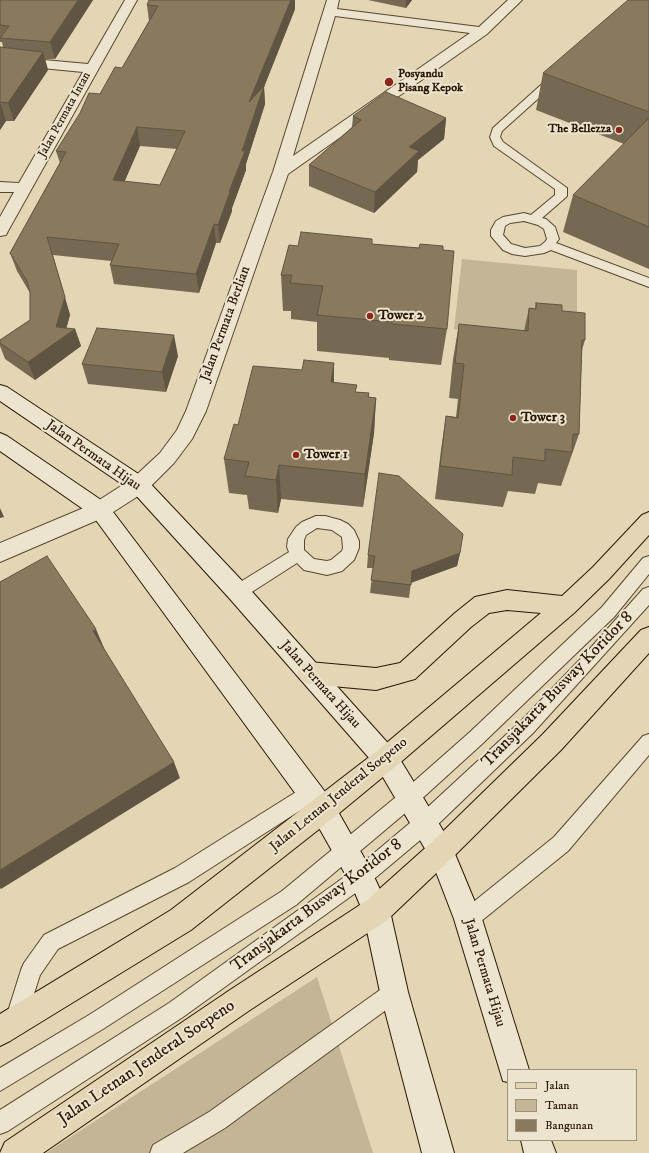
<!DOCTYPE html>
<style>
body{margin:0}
#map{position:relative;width:649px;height:1153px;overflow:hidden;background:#e2d6b5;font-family:"IM FELL DW Pica",serif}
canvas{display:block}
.legend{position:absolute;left:507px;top:1069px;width:130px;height:72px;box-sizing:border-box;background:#ece4cf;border:1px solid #9e927c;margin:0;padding:5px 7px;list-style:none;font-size:12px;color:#291700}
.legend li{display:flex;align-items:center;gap:8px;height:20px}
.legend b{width:20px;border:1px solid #9e927c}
</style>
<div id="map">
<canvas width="649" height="1153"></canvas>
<ul class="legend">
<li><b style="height:5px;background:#e2d6b5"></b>Jalan</li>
<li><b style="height:11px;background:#c3b696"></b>Taman</li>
<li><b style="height:11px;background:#897a5e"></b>Bangunan</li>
</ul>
</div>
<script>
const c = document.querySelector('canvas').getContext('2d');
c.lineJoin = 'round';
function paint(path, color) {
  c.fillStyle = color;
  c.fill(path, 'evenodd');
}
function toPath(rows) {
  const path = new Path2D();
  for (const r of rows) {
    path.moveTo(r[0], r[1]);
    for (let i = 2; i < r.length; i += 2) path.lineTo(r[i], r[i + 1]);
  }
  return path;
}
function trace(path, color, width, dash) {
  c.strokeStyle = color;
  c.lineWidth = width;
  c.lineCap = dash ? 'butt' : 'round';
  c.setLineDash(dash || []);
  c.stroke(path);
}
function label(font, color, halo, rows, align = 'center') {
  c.font = font + ' "IM FELL DW Pica",serif';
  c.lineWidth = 4;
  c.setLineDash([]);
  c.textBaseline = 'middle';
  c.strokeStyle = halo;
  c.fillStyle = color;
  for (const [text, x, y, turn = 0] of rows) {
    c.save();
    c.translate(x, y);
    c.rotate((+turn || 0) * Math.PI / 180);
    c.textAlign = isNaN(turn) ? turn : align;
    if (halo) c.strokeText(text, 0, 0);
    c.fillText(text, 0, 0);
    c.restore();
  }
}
const green = toPath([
 [462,259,577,270,577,342,454,329],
 [317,977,373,1153,46,1153]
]);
const lane = toPath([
 [556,74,560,75,561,77,560,79,502,131,500,137,503,142,567,188,567,196,565,198,542,218,546,219,555,227,559,239,556,243,649,278,649,287,551,250,544,253,525,256,512,254,503,250,491,236,491,230,496,221,503,217,524,213,531,215,555,195,555,189,494,146,490,137,493,128,552,75,556,74],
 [524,221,538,225,544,229,547,239,545,242,540,246,525,248,511,244,503,235,505,226,510,223,524,221],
 [316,516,325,516,340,520,348,524,354,530,359,541,359,548,354,560,342,571,327,575,304,570,297,563,244,597,238,599,232,597,230,592,232,587,289,552,287,547,288,539,296,527,302,522,316,516],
 [317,528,332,530,342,537,343,548,342,551,331,560,327,561,314,559,304,550,304,540,306,535,317,528],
 [649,556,649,574,614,617,482,744,416,804,296,905,103,1029,0,1091,0,1068,89,1015,282,891,402,792,470,732,602,607,643,558,649,556],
 [649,587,649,605,533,733,431,831,368,884,183,1017,8,1131,0,1134,0,1110,169,1003,354,870,417,817,521,721,586,653,643,589,649,587],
 [649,734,649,755,568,851,475,926,468,929,461,926,458,919,461,912,554,837,643,736,649,734],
 [311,784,318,787,320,793,318,799,189,882,58,949,40,975,23,1028,16,1032,9,1028,5,1021,21,970,24,963,44,935,175,868,304,787,311,784],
 [394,982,401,985,404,992,401,999,225,1128,183,1153,150,1153,153,1145,209,1112,387,985,394,982]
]);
const street = toPath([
 [125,0,137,0,8,231,6,235,0,236,0,217,14,192,0,192,0,182,19,183,83,72,0,64,0,56,88,64,125,0],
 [327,0,339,0,337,9,479,27,508,0,522,0,487,34,288,174,206,411,192,439,174,463,146,491,107,516,0,562,0,543,93,504,132,479,160,453,177,430,186,411,273,172,327,0],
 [335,16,470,33,293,156,335,16]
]);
const secondary = toPath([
 [0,385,7,387,146,479,246,585,395,751,450,842,482,919,529,1070,508,1070,508,1082,503,1081,454,919,431,859,377,767,230,599,132,491,0,401,0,385],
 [0,433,7,436,107,504,332,801,370,868,390,911,408,992,454,1153,422,1153,380,992,363,912,352,886,314,819,93,516,0,451,0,433],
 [521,1140,551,1140,556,1153,524,1153,521,1140]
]);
const primary = toPath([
 [649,512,649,535,609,579,574,613,395,767,332,819,191,930,10,1041,0,1046,0,1014,171,910,377,751,541,613,507,610,489,613,471,627,415,679,376,690,309,684,301,680,297,673,301,666,309,662,376,668,400,663,455,613,475,597,507,590,562,596,593,567,642,515,649,512],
 [649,627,649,653,561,750,450,860,386,921,250,1010,43,1153,0,1153,5,1142,230,990,366,901,432,842,543,734,641,630,649,627]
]);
const wall = toPath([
 [0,0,93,0,55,59,45,59,48,70,14,121,6,121,0,130,0,47,3,47,2,42,0,42],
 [149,0,295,0,295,9,264,87,265,104,246,164,246,170,232,208,232,211,220,243,216,243,199,293,114,284,110,265,111,261,53,255,70,315,66,328,75,329,81,346,35,380,5,359,0,346,0,340,30,320,30,293,17,271,10,253,60,163,56,151,100,94,122,68,149,21,147,5],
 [140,146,177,149,160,185,124,182],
 [368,0,412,0,406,8],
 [649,0,649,269,563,232,573,195,624,144,536,110,543,73],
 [353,116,446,118,444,139,418,160,417,172,374,213,309,186,309,165,352,127],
 [372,244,443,250,447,329,441,365,389,360,389,358,317,351,317,322,291,319,291,311,283,311,281,275,298,246],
 [536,303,562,311,585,340,582,350,579,434,561,486,538,483,535,494,508,491,503,507,435,499,441,450,446,416,456,417,458,399,449,398,453,359,459,324,524,331,529,308,535,309],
 [178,356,166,392,88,384,82,364],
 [334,363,334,383,356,392,369,393,369,397,376,398,374,433,363,507,281,499,278,513,249,509,247,495,229,493,224,459,238,425,302,370],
 [460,553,457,566,411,583,409,598,370,593,373,568,367,568,368,555]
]);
const shadedWall = toPath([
 [78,0,93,0,55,59,50,42],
 [291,0,295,0,295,9,264,87,265,104,246,164,246,170,232,208,232,211,220,243,218,225,242,151,249,102],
 [406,0,412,0,406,8],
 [43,52,48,70,14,121,8,103],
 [0,102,6,121,0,130],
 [446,118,444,139,418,160,417,172,374,213,375,192,409,147],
 [137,127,140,146,117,199,113,180],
 [214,224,216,243,199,293,196,274],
 [47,237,70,315,64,337,75,329,81,346,35,380,28,362],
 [174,335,178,356,166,392,162,372],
 [334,363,334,398,331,382],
 [376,398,374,433,363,507,365,474],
 [279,465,281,499,278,513,276,480],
 [0,508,4,517,0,518],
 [460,553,457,566,410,583,412,571],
 [96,629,104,648,101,650,93,631],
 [174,762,180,778,1,889,0,888,0,870]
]);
const building = toPath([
 [0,0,78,0,50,42,0,38,9,26,0,25,0,0],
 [149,0,291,0,249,102,264,86,242,151,245,151,229,192,230,192,218,225,214,224,196,274,110,265,119,244,47,237,65,297,56,327,75,329,28,362,0,343,0,340,30,320,30,292,27,281,10,253,66,152,56,151,80,113,89,93,100,94,115,67,122,68,158,6,147,5,149,0],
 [137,127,185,131,160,185,113,180,137,127],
 [628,0,649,0,649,112,543,73,628,0],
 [0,47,43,52,8,103,0,102,0,47],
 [386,92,446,118,409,147,419,151,375,192,309,165,361,120,353,116,386,92],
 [649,118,649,227,573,195,649,118],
 [301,232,372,239,372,244,419,248,420,244,443,246,443,250,454,251,447,329,392,324,392,322,317,315,323,286,290,283,292,275,281,275,289,245,298,246,301,232],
 [536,303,562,305,562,311,585,313,585,340,582,340,579,434,573,434,572,452,545,449,545,461,513,457,512,475,440,466,446,416,458,418,464,364,455,363,459,324,528,331,529,308,536,309,536,303],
 [97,328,174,335,162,372,82,364,97,328],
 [304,360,334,363,331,382,357,385,355,392,369,393,368,397,376,398,365,474,279,465,276,480,245,476,249,462,224,459,234,424,238,425,253,366,302,370,304,360],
 [379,473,399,476,463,534,460,553,412,571,411,585,371,580,375,556,368,555,379,473],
 [47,556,96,629,93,631,174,762,0,870,0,582,47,556]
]);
const markers = [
 [389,82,5,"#8f2418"],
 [619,130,4,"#8f2418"],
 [370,316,4,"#8f2418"],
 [513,418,4,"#8f2418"],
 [296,455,4,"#8f2418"]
];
const farPoinames = [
 ["Posyandu",398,75],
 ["Pisang Kepok",398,89],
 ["The Bellezza",611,130,"right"]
];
const farStreetnames = [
 ["Jalan Permata Intan",65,115,-61]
];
const poiNames = [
 ["Tower 2",378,316],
 ["Tower 3",521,418],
 ["Tower 1",304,455]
];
const streetNames = [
 ["Jalan Permata Berlian",226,324,-70],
 ["Jalan Permata Hijau",93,456,35],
 ["Jalan Permata Hijau",320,685,48],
 ["Jalan Letnan Jenderal Soepeno",339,795,-39],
 ["Jalan Permata Hijau",484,973,73]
];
const nearStreetnames = [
 ["Transjakarta Busway Koridor 8",558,690,-46],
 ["Transjakarta Busway Koridor 8",317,906,-37],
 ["Jalan Letnan Jenderal Soepeno",147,1063,-34]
];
paint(green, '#c3b696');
trace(lane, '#57472d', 2);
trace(street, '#57472d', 2);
trace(secondary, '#291700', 2);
trace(primary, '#291700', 2);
paint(lane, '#ece4cf');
paint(street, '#ece4cf');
paint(secondary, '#ece4cf');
paint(primary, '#e2d6b5');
paint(wall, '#766951');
paint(shadedWall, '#605542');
paint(building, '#897a5e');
trace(building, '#605542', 1);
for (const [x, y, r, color] of markers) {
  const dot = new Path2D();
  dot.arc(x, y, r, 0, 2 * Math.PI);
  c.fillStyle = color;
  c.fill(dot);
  trace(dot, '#ece4cf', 1.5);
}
label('bold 12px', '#291700', '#ece4cf', farPoinames, 'left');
label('12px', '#291700', '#ece4cf', farStreetnames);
label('bold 14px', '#291700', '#ece4cf', poiNames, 'left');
label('14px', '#291700', '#ece4cf', streetNames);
label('17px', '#291700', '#ece4cf', nearStreetnames);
</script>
